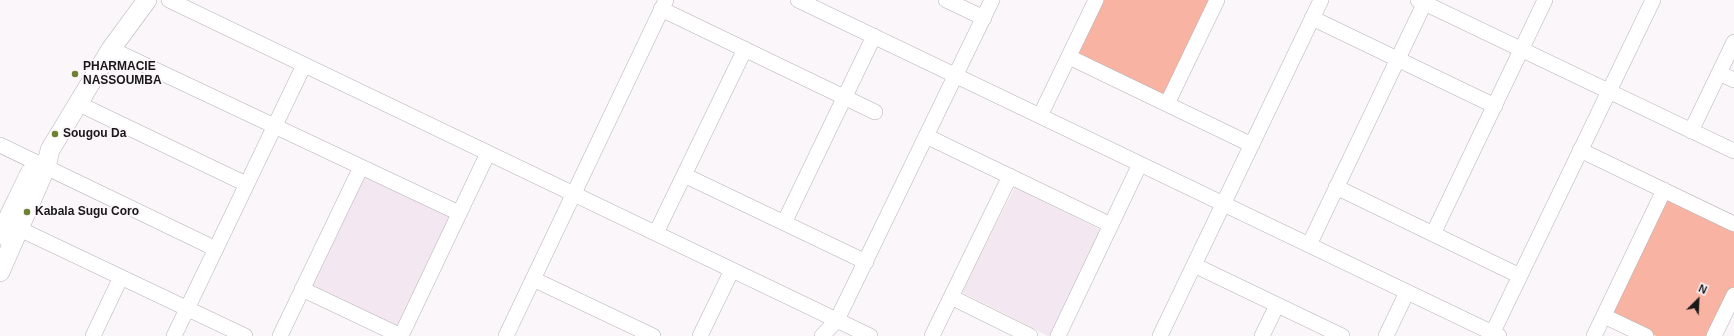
<!DOCTYPE html>
<style>
body{margin:0}
#map{position:relative;width:1734px;height:336px;overflow:hidden;background:#fbf6fa;font-family:Arial,sans-serif}
canvas{display:block}
.north{position:absolute;left:1678px;top:280px;width:40px;height:40px;-webkit-text-stroke:3px #fbf6fa;paint-order:stroke;rotate:24deg;font-size:11px;font-weight:700;line-height:16px;text-align:center;color:#191819}
.north::after{content:'';display:block;margin:auto;width:14px;height:18px;background:#191819;clip-path:polygon(50% 0,100% 100%,50% 72%,0 100%)}
</style>
<div id="map">
<canvas width="1734" height="336"></canvas>
<div class="north">N</div>
</div>
<script>
const c = document.querySelector('canvas').getContext('2d');
c.lineJoin = 'round';
function paint(path, color) {
  c.fillStyle = color;
  c.fill(path, 'evenodd');
}
function toPath(rows) {
  const path = new Path2D();
  for (const r of rows) {
    path.moveTo(r[0], r[1]);
    for (let i = 2; i < r.length; i += 2) path.lineTo(r[i], r[i + 1]);
  }
  return path;
}
function trace(path, color, width, dash) {
  c.strokeStyle = color;
  c.lineWidth = width;
  c.lineCap = dash ? 'butt' : 'round';
  c.setLineDash(dash || []);
  c.stroke(path);
}
function label(font, color, halo, rows, align = 'center') {
  c.font = font + ' Arial,sans-serif';
  c.lineWidth = 3.5;
  c.setLineDash([]);
  c.textBaseline = 'middle';
  c.strokeStyle = halo;
  c.fillStyle = color;
  for (const [text, x, y, turn = 0] of rows) {
    c.save();
    c.translate(x, y);
    c.rotate((+turn || 0) * Math.PI / 180);
    c.textAlign = isNaN(turn) ? turn : align;
    if (halo) c.strokeText(text, 0, 0);
    c.fillText(text, 0, 0);
    c.restore();
  }
}
const built = toPath([
 [363,174,451,215,396,331,308,290],
 [1015,187,1105,232,1052,336,1048,336,961,292]
]);
const green = toPath([
 [1100,0,1212,0,1164,101,1072,57],
 [1666,195,1734,227,1734,287,1710,336,1656,336,1609,313]
]);
const minor = toPath([
 [169,0,870,336],
 [798,0,1499,336],
 [946,0,984,18],
 [1418,0,1734,151],
 [661,9,875,112],
 [1312,18,1495,106],
 [111,49,459,213],
 [1069,57,1252,145],
 [1719,73,1734,80],
 [77,103,246,184],
 [1167,104,1217,0],
 [1040,116,1096,0],
 [1691,131,1734,42],
 [926,136,1111,225],
 [0,145,216,249],
 [1580,150,1734,224],
 [684,175,866,262],
 [1336,187,1520,276],
 [784,223,874,36],
 [9,224,245,336],
 [656,233,745,49],
 [1433,234,1545,0],
 [1309,245,1426,0],
 [1194,265,1342,336],
 [533,279,653,336],
 [302,289,401,336],
 [951,297,1030,336],
 [1604,316,1646,336],
 [93,336,121,277],
 [174,336,304,65],
 [280,336,361,167],
 [401,336,488,153],
 [506,336,666,0],
 [700,336,732,270],
 [822,336,837,320,992,0],
 [932,336,1010,176],
 [1058,336,1140,164],
 [1160,336,1321,0],
 [1262,336,1277,305],
 [1386,336,1407,292],
 [1491,336,1653,0],
 [1594,336,1664,190],
 [1714,336,1734,295]
]);
const major = toPath([
 [0,235,30,173],
 [0,272,46,167,50,150,111,49,147,0]
]);
const markers = [
 [75,74,4,"#6c8132"],
 [55,134,4,"#6c8132"],
 [27,212,4,"#6c8132"]
];
const poiNames = [
 ["PHARMACIE",83,67],
 ["NASSOUMBA",83,81],
 ["Sougou Da",63,134],
 ["Kabala Sugu Coro",35,212]
];
paint(built, '#f3e8f1');
paint(green, '#f8b3a3');
trace(minor, '#b6b2b5', 16);
trace(major, '#b6b2b5', 20);
trace(minor, '#fff', 15);
trace(major, '#fff', 19);
for (const [x, y, r, color] of markers) {
  const dot = new Path2D();
  dot.arc(x, y, r, 0, 2 * Math.PI);
  c.fillStyle = color;
  c.fill(dot);
  trace(dot, '#fbf6fa', 1.5);
}
label('bold 12px', '#191819', '#fbf6fa', poiNames, 'left');
</script>
